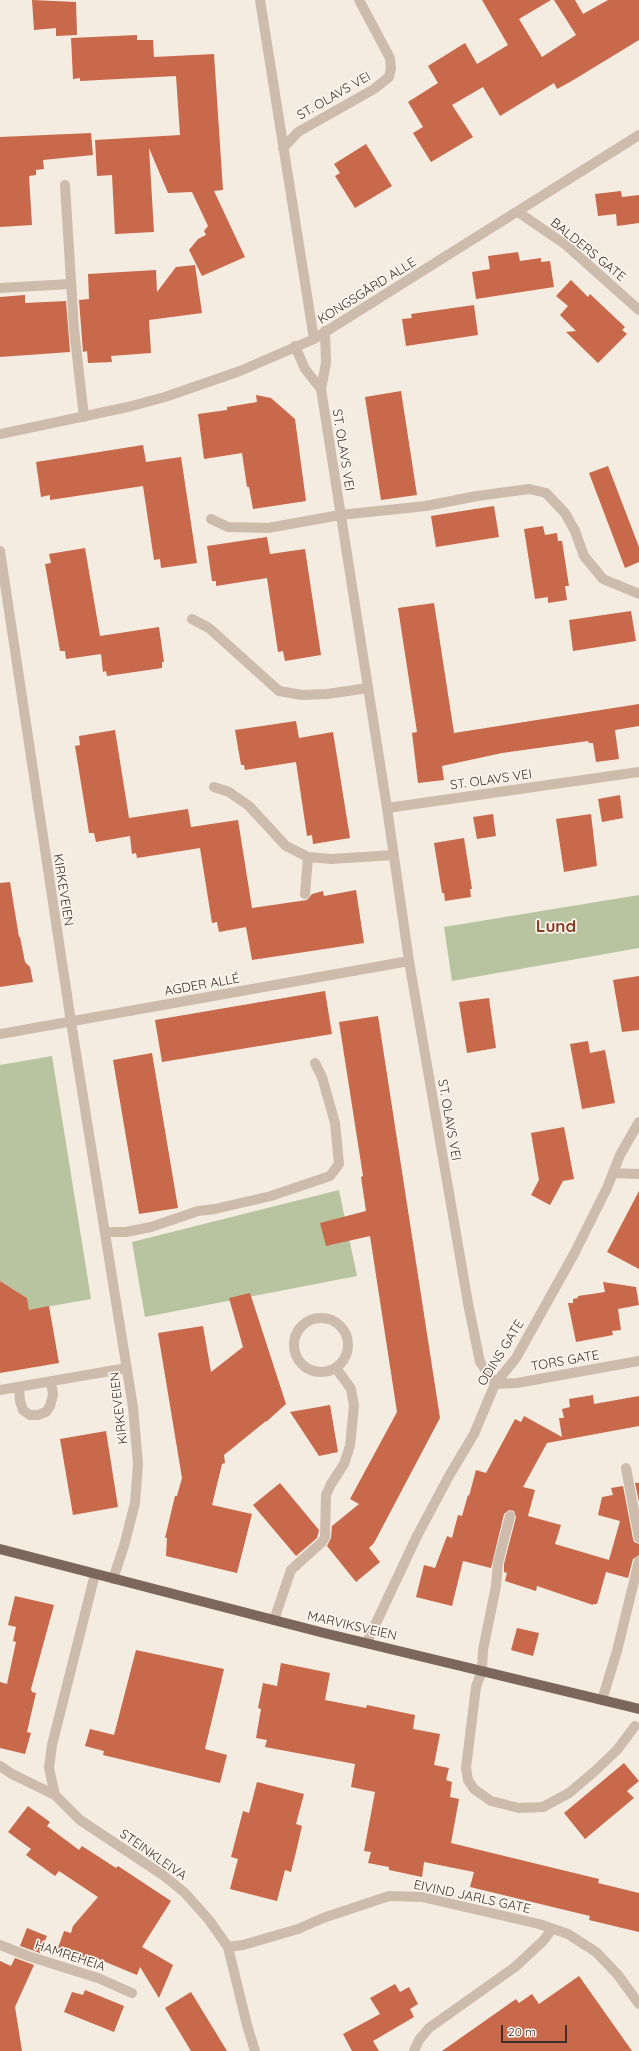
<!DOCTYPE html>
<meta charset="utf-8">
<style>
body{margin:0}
#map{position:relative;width:639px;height:2051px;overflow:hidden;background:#f4ebe1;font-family:Quicksand,sans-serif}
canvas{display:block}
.scale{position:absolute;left:501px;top:2025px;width:66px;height:18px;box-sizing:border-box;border:2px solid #3b302b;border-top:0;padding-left:5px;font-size:12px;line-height:14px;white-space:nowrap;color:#3b302b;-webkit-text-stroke:3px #fbf5ee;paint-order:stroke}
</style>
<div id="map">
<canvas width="639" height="2051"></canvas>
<div class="scale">20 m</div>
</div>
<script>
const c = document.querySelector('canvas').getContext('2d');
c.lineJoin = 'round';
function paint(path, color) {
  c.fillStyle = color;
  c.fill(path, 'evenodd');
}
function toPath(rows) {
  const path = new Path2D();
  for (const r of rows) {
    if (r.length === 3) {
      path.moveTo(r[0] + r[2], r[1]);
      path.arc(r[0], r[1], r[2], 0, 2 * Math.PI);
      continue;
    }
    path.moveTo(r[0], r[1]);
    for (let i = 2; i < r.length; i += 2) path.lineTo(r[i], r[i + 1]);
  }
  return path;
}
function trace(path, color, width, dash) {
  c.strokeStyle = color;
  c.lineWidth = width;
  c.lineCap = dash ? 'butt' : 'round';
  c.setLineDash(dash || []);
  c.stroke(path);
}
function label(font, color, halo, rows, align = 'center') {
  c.font = font + ' Quicksand,sans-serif';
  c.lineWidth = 3.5;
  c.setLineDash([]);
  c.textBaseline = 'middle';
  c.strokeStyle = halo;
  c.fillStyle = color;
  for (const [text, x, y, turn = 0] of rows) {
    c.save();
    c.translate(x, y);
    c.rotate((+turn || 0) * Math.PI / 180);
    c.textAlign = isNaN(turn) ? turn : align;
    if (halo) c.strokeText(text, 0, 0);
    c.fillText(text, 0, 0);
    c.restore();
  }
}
const green = toPath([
 [639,895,639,948,452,981,444,927],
 [52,1056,91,1299,29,1310,27,1298,0,1281,0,1065],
 [339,1190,357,1276,145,1317,132,1242]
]);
const building = toPath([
 [32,0,76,2,77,35,56,36,56,28,34,30],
 [482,0,551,0,519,19,542,57,576,35,554,0,575,0,583,14,608,0,639,0,639,40,570,82,557,89,554,83,500,116,483,87,452,105,473,137,431,162,413,133,423,127,408,102,438,83,428,66,465,43,477,64,508,45],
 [137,35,137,40,153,40,154,57,214,54,223,190,214,191,245,257,202,276,189,250,198,239,206,235,204,231,208,226,192,192,168,193,149,148,154,232,115,234,112,175,97,176,95,140,180,135,176,76,80,81,80,78,73,79,71,38],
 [91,133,93,155,43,160,44,169,36,170,36,175,29,176,32,225,0,227,0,137],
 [366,144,392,186,355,208,335,176,340,173,334,164],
 [621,191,622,197,639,195,639,223,617,226,616,214,598,216,595,194],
 [518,252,520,261,541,258,541,262,550,261,554,287,476,299,472,272,490,269,488,256],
 [195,265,202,313,149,320,151,353,111,356,112,362,88,363,87,351,83,352,79,300,89,299,88,274,156,270,157,292,176,267],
 [571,280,588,297,590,294,625,327,622,330,627,334,598,363,566,332,576,331,560,315,568,306,556,296],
 [25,295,25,303,66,301,70,352,0,357,0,297],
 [474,305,478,335,406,346,402,319,412,318,411,314],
 [401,391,417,495,381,500,365,397],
 [256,395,271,398,295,419,306,501,253,509,249,487,247,487,242,453,204,459,198,414,227,410,227,407,257,402],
 [143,445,146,462,181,457,197,563,161,568,160,559,154,560,143,486,50,500,50,495,41,497,36,462],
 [608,466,639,547,639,562,625,568,589,473],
 [494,506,499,537,436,547,431,516],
 [543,526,545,535,557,533,558,541,562,541,569,586,565,586,567,600,548,603,548,597,535,599,524,529],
 [267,537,270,554,305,549,321,655,285,661,283,651,278,652,267,578,216,586,216,581,212,581,207,546],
 [85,548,100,636,159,627,164,662,162,662,162,668,107,676,106,671,103,672,101,654,66,659,65,651,60,651,45,564,51,563,49,554],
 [434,603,454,733,639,704,639,726,615,730,619,759,596,762,593,743,589,743,588,741,502,753,442,766,444,780,418,783,412,733,417,732,398,608],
 [631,611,636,641,573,651,569,620],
 [296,721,299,738,333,732,350,838,313,844,312,835,307,836,296,762,245,770,244,765,241,765,235,730],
 [115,730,129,818,188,809,191,827,238,820,252,908,307,900,312,894,323,891,324,896,356,890,364,943,252,960,246,927,219,932,217,922,212,923,200,848,137,858,136,853,132,854,130,836,96,842,94,833,89,833,75,746,80,745,79,736],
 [620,795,623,818,602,822,598,799],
 [493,814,496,836,477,839,473,817],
 [591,814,597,866,564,872,556,819],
 [464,838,472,889,470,889,471,897,445,901,444,893,442,893,434,843],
 [10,882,19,937,20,937,25,962,30,967,33,982,0,987,0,883],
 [639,976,639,1030,622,1032,613,980],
 [325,991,332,1034,162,1062,155,1020],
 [489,998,496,1048,467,1053,459,1002],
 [378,1016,440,1418,374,1543,369,1548,380,1562,356,1582,327,1546,331,1538,332,1526,359,1504,350,1499,397,1412,370,1236,326,1246,320,1223,366,1211,361,1177,363,1176,339,1022],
 [588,1041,590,1053,605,1050,615,1103,582,1109,570,1044],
 [152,1053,178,1208,139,1214,113,1060],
 [564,1127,574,1179,563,1181,550,1205,531,1195,539,1180,531,1133],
 [639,1191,639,1269,607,1252],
 [0,1281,27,1298,29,1310,49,1306,59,1363,0,1373],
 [603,1282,636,1287,639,1305,618,1309,621,1330,612,1331,613,1335,576,1342,568,1303,573,1303,573,1299,578,1298,578,1296,605,1292],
 [250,1293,286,1404,266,1422,266,1421,224,1455,225,1463,222,1464,212,1505,252,1514,237,1573,166,1556,167,1538,165,1538,175,1496,177,1496,182,1478,158,1333,203,1326,211,1372,243,1347,229,1298],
 [593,1395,594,1404,639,1396,639,1426,547,1443,523,1487,535,1490,528,1516,561,1525,555,1544,609,1560,620,1521,598,1515,602,1497,613,1495,611,1488,623,1486,633,1539,634,1542,639,1544,639,1555,633,1559,628,1578,606,1572,597,1604,593,1604,593,1605,537,1586,536,1591,505,1581,507,1573,504,1572,504,1564,516,1517,514,1511,509,1510,504,1514,491,1568,463,1561,452,1606,416,1597,424,1565,435,1568,447,1536,452,1538,458,1515,462,1516,468,1495,469,1496,476,1470,486,1473,515,1419,521,1422,524,1416,562,1437,559,1418,564,1418,562,1409,570,1407,569,1399],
 [330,1405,338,1452,319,1456,290,1412],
 [106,1431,118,1507,73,1515,60,1439],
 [280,1483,319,1530,317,1538,296,1556,253,1505],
 [635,1483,639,1483,639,1502],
 [15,1596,54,1605,31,1689,32,1692,36,1693,27,1732,31,1733,25,1754,0,1748,0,1682,7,1684,16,1642,13,1641,16,1627,8,1625],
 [517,1628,539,1633,533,1656,511,1650],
 [136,1650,224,1669,205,1749,227,1755,220,1783,103,1755,104,1751,85,1746,90,1729,114,1735],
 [281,1663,330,1673,325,1700,366,1708,367,1705,415,1715,413,1729,440,1734,434,1765,449,1768,446,1780,452,1782,450,1797,459,1799,451,1843,599,1879,598,1883,639,1893,639,1932,589,1920,590,1916,470,1887,474,1872,424,1862,422,1877,389,1870,389,1867,368,1863,371,1852,364,1851,375,1792,351,1787,355,1764,265,1747,267,1740,256,1738,261,1709,258,1708,263,1683,277,1686],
 [624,1763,639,1781,627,1791,634,1798,585,1839,564,1813],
 [257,1782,304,1794,296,1824,302,1826,296,1852,291,1872,285,1870,277,1901,230,1889,238,1859,231,1857,243,1811,249,1813],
 [28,1806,50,1822,47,1826,79,1850,82,1846,116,1868,118,1866,171,1901,142,1947,173,1965,159,1998,140,1967,137,1975,96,1958,94,1962,58,1948,64,1931,71,1933,73,1926,98,1897,59,1871,55,1876,26,1855,31,1849,8,1832],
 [27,1928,47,1936,40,1953,20,1946],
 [15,1958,34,1965,15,2007,22,2051,0,2051,0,1961,11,1966],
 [579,1976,632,2051,442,2051,516,1999,519,2003,532,1994,539,2004],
 [395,1984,400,1992,409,1987,418,2004,410,2009,414,2017,373,2041,379,2051,352,2051,343,2034,380,2014,370,1998],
 [85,1990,124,2006,114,2032,64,2012,72,1992,83,1995],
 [191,1992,227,2051,191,2051,165,2008]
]);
const minor = toPath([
 [260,0,314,339],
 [283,148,298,132,374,89,389,77,391,68,390,58,359,0],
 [65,185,74,329,84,417],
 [518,212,566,245,639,310],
 [0,288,70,284],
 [325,331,326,363,321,389,387,808,409,961,468,1303,480,1362,495,1384,517,1383,639,1361],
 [295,346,305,369,321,389],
 [0,434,128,407,165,397,240,371,314,339,639,135],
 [211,519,228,527,268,528,340,515,426,506,477,496,529,489,546,493,565,513,575,531,584,556,603,579,639,594],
 [0,551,71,1022,133,1407,138,1464,135,1503,124,1546,113,1579],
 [192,619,209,628,279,691,302,695,327,694,368,688],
 [214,787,229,792,249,806,286,846,308,857,331,859,394,855],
 [387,808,639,772],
 [305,894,308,857],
 [0,1034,409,961],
 [613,1173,639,1174],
 [106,1232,126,1232,151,1227,198,1211,215,1209,271,1196,330,1176,339,1164,335,1123,322,1077,315,1063],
 [321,1345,27],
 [19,1387,20,1401,23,1410,30,1415,38,1415,46,1412,50,1406,53,1395,51,1381],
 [0,1390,127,1368],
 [626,1468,639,1538],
 [510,1516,498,1563,496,1586,483,1650,482,1670,476,1687,466,1768,468,1780,474,1789,491,1801,519,1808,543,1807,569,1793,595,1771,617,1750,635,1726],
 [274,1620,291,1570,322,1542,325,1537,326,1495,331,1484,344,1464,350,1446,354,1406,351,1389,336,1368],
 [367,1642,417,1536,449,1476,474,1434,495,1384,516,1358,574,1254,607,1188,620,1155,639,1122],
 [602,1700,617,1651,639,1561],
 [0,1766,12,1774,55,1795,80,1820,163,1875,185,1893,209,1920,228,1947,247,2025,255,2051],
 [55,1795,49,1768,52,1745,95,1574],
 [0,1945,28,1956,98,1978,132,1993],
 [228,1947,243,1945,298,1929,323,1918,389,1896,422,1897,539,1924,568,1934,596,1952,618,1975,639,2004],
 [414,2051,419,2040,429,2028,515,1967,543,1941,552,1929]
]);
const major = toPath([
 [0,1549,324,1633,639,1709]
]);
const streetNames = [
 ["ST. OLAVS VEI",334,96,-30],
 ["BALDERS GATE",588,250,39],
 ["KONGSGÅRD ALLE",367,291,-32],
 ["ST. OLAVS VEI",343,450,81],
 ["ST. OLAVS VEI",491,780,-8],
 ["KIRKEVEIEN",63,890,81],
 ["AGDER ALLÉ",202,985,-10],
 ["ST. OLAVS VEI",449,1120,80],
 ["ODINS GATE",501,1353,-58],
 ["TORS GATE",565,1361,-10],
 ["KIRKEVEIEN",119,1408,-97],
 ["MARVIKSVEIEN",352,1626,13],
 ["STEINKLEIVA",153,1855,35],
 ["EIVIND JARLS GATE",472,1897,12],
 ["HAMREHEIA",70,1956,18]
];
const districtNames = [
 ["Lund",556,927]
];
paint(green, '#b8c4a0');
paint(building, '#c8694b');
trace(minor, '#cdbbac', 10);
trace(major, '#7d675c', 10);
label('13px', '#3b302b', '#fbf5ee', streetNames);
label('bold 17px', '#8c3b22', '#fbf5ee', districtNames);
</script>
